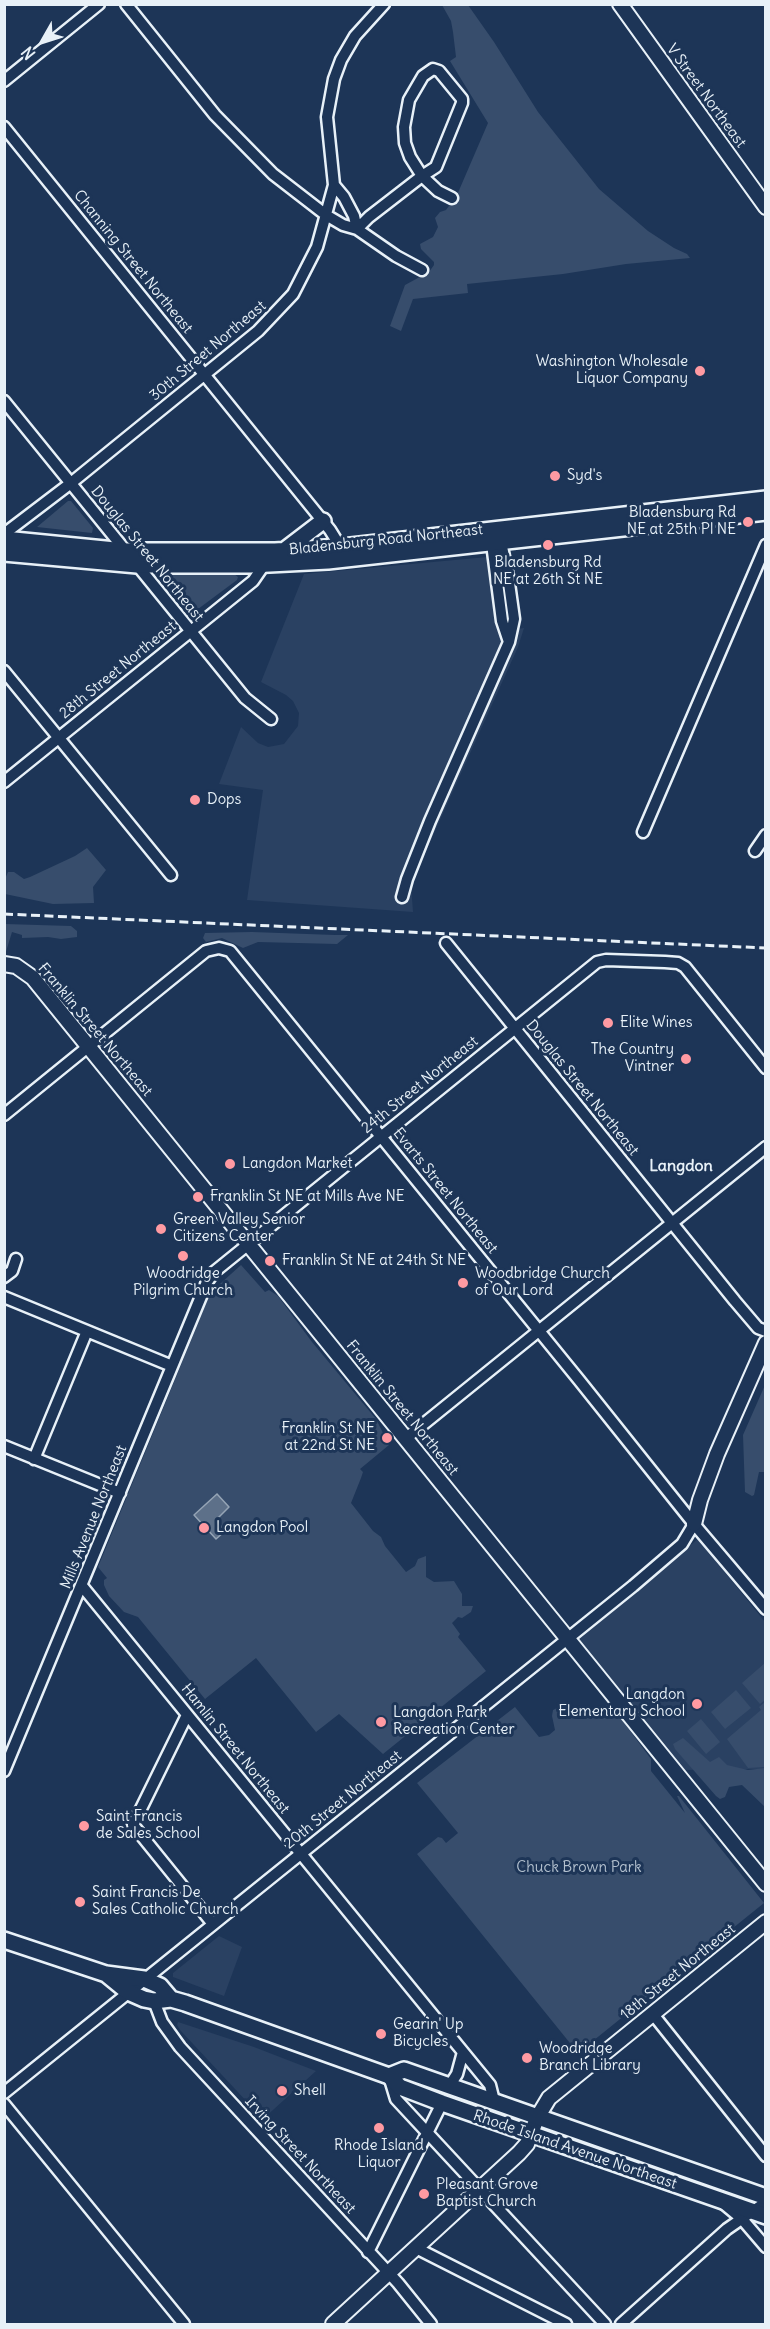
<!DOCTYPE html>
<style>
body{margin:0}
#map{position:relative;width:770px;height:2329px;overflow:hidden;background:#1d3557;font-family:Delius,sans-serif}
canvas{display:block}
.frame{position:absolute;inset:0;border:6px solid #e8f1f8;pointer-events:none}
.north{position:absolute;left:12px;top:12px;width:60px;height:60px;-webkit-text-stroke:4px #1d3557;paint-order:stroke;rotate:231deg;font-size:16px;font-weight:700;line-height:24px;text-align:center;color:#e8f1f8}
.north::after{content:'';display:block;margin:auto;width:21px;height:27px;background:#e8f1f8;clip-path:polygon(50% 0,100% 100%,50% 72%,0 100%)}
</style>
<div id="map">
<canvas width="770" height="2329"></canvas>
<div class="frame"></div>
<div class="north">N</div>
</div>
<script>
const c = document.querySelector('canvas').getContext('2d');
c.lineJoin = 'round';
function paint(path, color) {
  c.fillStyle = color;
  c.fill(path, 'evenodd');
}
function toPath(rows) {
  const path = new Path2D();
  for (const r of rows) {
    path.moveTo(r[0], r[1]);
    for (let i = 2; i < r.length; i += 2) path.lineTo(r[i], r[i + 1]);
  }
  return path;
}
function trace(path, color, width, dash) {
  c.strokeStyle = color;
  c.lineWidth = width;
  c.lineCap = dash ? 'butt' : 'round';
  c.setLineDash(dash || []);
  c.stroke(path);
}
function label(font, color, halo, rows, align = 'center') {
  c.font = font + ' Delius,sans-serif';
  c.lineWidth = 6;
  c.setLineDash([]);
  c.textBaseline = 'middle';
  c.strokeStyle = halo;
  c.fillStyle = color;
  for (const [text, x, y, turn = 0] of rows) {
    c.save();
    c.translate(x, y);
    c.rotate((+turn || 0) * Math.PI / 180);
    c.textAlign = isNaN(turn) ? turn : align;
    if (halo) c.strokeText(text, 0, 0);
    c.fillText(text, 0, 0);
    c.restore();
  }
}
const built = toPath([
 [487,557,499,632,524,628,518,647,411,884,413,912,247,900,263,790,219,784,241,727,258,743,268,747,284,744,298,726,299,713,293,701,286,695,261,682,304,574],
 [698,1539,765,1622,765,1769,682,1770,576,1639],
 [219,1936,242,1947,224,1996,173,1977,173,1973],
 [178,2022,254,2047,316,2071,263,2119,180,2030,177,2025]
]);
const green = toPath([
 [442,5,468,5,494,42,538,112,599,189,648,231,674,248,687,254,690,258,626,264,563,274,467,284,468,293,413,299,401,331,390,326,405,285,429,272,434,265,434,262,421,249,420,244,433,237,438,227,435,218,440,212,446,210,457,195,488,123,450,61,456,57,453,32,451,21],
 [68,501,71,501,93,528,92,533,37,527],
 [234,574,238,577,237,580,194,612,165,579,168,575],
 [87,848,106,870,93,887,94,903,53,904,5,894,5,879,8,872,14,872,24,879,30,877,75,856],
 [5,924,71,926,77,931,77,937,61,939,48,937,22,938,22,935,12,932,5,955],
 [252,932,335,935,348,935,337,944,258,942,243,948,222,938,206,942,203,938,205,933],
 [241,1265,265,1292,269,1290,278,1296,312,1342,376,1419,384,1435,384,1439,389,1445,360,1469,363,1472,361,1478,351,1503,373,1531,381,1537,385,1546,406,1572,415,1566,418,1559,426,1556,426,1577,434,1582,454,1581,462,1594,462,1606,473,1606,471,1612,462,1618,458,1617,452,1623,460,1634,458,1637,486,1671,383,1754,339,1714,316,1732,256,1658,205,1699,138,1617,124,1612,109,1596,104,1585,104,1580,107,1578,98,1567,211,1292],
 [765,1385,765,1472,759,1472,754,1495,752,1496,745,1492,743,1435],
 [765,1663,765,1700,760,1704,742,1683],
 [736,1690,751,1708,725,1729,711,1712],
 [765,1702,765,1767,748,1768,727,1739,761,1710,759,1707],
 [608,1705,619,1716,651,1759,651,1771,685,1813,677,1796,679,1796,764,1903,578,2053,417,1854,438,1837,442,1838,446,1843,458,1833,417,1783,515,1707,539,1737,549,1735,555,1730,552,1716,553,1710,559,1707,570,1719,573,1717,575,1719,585,1719,599,1707],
 [701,1719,720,1742,706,1754,687,1731],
 [683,1738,710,1762,719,1757,727,1765,748,1770,765,1768,765,1807,742,1785,729,1787,725,1797,720,1799,716,1796,675,1749,673,1744]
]);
const water = toPath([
 [217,1494,229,1507,216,1520,225,1531,216,1539,194,1515,217,1494]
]);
const street = toPath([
 [126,4,215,115,273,174,326,215,343,225,357,229,396,256,422,270],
 [4,81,99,4],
 [4,127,330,530,343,551],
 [334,185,344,197,354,216,357,229],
 [357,229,369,217,422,176,436,167,462,103,462,99,439,71,433,69,423,76,409,100,404,127,405,143,410,157,422,176,438,191,452,198],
 [4,401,245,698,271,719],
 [4,534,71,483,258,331,293,294,317,247,334,185,327,117,334,79,341,60,355,36,384,4],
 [491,536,502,621,509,642],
 [4,671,171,875],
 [4,782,253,581,262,568,264,560],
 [643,832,766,545],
 [755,851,766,835],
 [402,897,407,879,430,821,509,642,514,619,508,576,500,537],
 [446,943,735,1301,758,1328,766,1331],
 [4,1115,206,951,219,948,230,951,579,1380,694,1524,766,1609],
 [4,1277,12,1271,16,1259],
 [4,1297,172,1366],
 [405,1439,766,1147],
 [4,1446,120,1493],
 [34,1459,87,1331],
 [82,1586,490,2085,494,2101],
 [187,1715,133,1825,213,1924],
 [4,1771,207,1282,214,1272,597,962,606,960,665,962,678,963,685,967,766,1068],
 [154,2001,162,2022,180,2047,398,2283,431,2324],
 [652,2013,766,2156],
 [389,2076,396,2099,605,2324],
 [450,2085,457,2074,463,2052],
 [4,2093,633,1586,682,1544,694,1524],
 [4,2104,184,2324],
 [724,2204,742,2219,766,2247],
 [416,2248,566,2324],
 [368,2252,442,2103],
 [621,2324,727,2229,766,2202]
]);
const secondary = toPath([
 [620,4,766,207],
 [4,964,16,966,33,978,766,1884],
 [694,1524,700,1500,717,1454,766,1343],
 [333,2324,519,2153,527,2144,537,2118,549,2098,766,1922]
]);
const primary = toPath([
 [4,539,125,551,275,551,342,547,766,499],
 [285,550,323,521],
 [4,553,137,565,250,565,328,561,766,512],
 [4,1940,106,1974,144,1979,160,1986,171,1999],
 [106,1974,128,1992,144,1999,154,2001,171,1999,185,2003,389,2076,400,2087,442,2103,766,2216],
 [389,2076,404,2070,766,2197]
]);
const rail = toPath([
 [4,914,766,948]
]);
const markers = [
 [700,371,6,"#ff9aa2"],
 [555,476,6,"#ff9aa2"],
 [748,522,6,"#ff9aa2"],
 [548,545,6,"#ff9aa2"],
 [195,800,6,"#ff9aa2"],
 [608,1023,6,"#ff9aa2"],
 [686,1059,6,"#ff9aa2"],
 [230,1164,6,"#ff9aa2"],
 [198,1197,6,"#ff9aa2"],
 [161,1229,6,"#ff9aa2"],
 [183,1256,6,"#ff9aa2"],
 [270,1261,6,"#ff9aa2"],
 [463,1283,6,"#ff9aa2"],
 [387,1438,6,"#ff9aa2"],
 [204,1528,6,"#ff9aa2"],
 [697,1704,6,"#ff9aa2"],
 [381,1722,6,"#ff9aa2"],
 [84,1826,6,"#ff9aa2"],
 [80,1902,6,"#ff9aa2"],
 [381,2034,6,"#ff9aa2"],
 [527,2058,6,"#ff9aa2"],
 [282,2091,6,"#ff9aa2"],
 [379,2128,6,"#ff9aa2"],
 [424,2194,6,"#ff9aa2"]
];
const streetNames = [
 ["V Street Northeast",706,96,54],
 ["Channing Street Northeast",133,262,51],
 ["30th Street Northeast",208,351,-40],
 ["Bladensburg Road Northeast",386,540,-6],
 ["Douglas Street Northeast",147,554,51],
 ["28th Street Northeast",118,670,-39],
 ["Franklin Street Northeast",95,1030,50],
 ["24th Street Northeast",420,1085,-39],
 ["Douglas Street Northeast",582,1088,51],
 ["Evarts Street Northeast",445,1191,51],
 ["Franklin Street Northeast",402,1408,51],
 ["Mills Avenue Northeast",94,1517,-68],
 ["Hamlin Street Northeast",235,1749,51],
 ["20th Street Northeast",343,1800,-39],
 ["18th Street Northeast",678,1972,-39],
 ["Rhode Island Avenue Northeast",575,2150,19],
 ["Irving Street Northeast",300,2155,47]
];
const poiNames = [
 ["Washington Wholesale",688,362,"right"],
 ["Liquor Company",688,379,"right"],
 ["Syd's",567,476],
 ["Bladensburg Rd",736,513,"right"],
 ["NE at 25th Pl NE",736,530,"right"],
 ["Bladensburg Rd",548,563,"center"],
 ["NE at 26th St NE",548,580,"center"],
 ["Dops",207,800],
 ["Elite Wines",620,1023],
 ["The Country",674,1050,"right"],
 ["Vintner",674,1067,"right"],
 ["Langdon Market",242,1164],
 ["Franklin St NE at Mills Ave NE",210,1197],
 ["Green Valley Senior",173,1220],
 ["Citizens Center",173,1237],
 ["Franklin St NE at 24th St NE",282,1261],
 ["Woodridge",183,1274,"center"],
 ["Pilgrim Church",183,1291,"center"],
 ["Woodbridge Church",475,1274],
 ["of Our Lord",475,1291],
 ["Franklin St NE",375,1429,"right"],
 ["at 22nd St NE",375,1446,"right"],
 ["Langdon Pool",216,1528],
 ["Langdon",685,1695,"right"],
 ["Elementary School",685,1712,"right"],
 ["Langdon Park",393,1713],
 ["Recreation Center",393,1730],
 ["Saint Francis",96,1817],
 ["de Sales School",96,1834],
 ["Saint Francis De",92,1893],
 ["Sales Catholic Church",92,1910],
 ["Gearin' Up",393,2025],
 ["Bicycles",393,2042],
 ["Woodridge",539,2049],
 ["Branch Library",539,2066],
 ["Shell",294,2091],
 ["Rhode Island",379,2146,"center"],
 ["Liquor",379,2163,"center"],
 ["Pleasant Grove",436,2185],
 ["Baptist Church",436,2202]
];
const parkNames = [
 ["Chuck Brown Park",579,1868]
];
const neighbourhoodNames = [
 ["Langdon",681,1166]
];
paint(built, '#2a4162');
paint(green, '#374d6c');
paint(water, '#5d7089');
trace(water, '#95a4b5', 1.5);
trace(street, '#e8f1f8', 15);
trace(secondary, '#e8f1f8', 18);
trace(primary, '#e8f1f8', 20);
trace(street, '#1d3557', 10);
trace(secondary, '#1d3557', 14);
trace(primary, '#1d3557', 15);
trace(rail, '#e8f1f8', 3, [9, 4.5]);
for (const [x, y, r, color] of markers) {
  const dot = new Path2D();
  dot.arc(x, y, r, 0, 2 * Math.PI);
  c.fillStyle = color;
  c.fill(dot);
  trace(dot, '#1d3557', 2);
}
label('15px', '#e8f1f8', '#1d3557', streetNames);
label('15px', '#e8f1f8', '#1d3557', poiNames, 'left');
label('15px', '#b3c0ce', '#1d3557', parkNames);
label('bold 16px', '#e8f1f8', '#1d3557', neighbourhoodNames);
</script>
